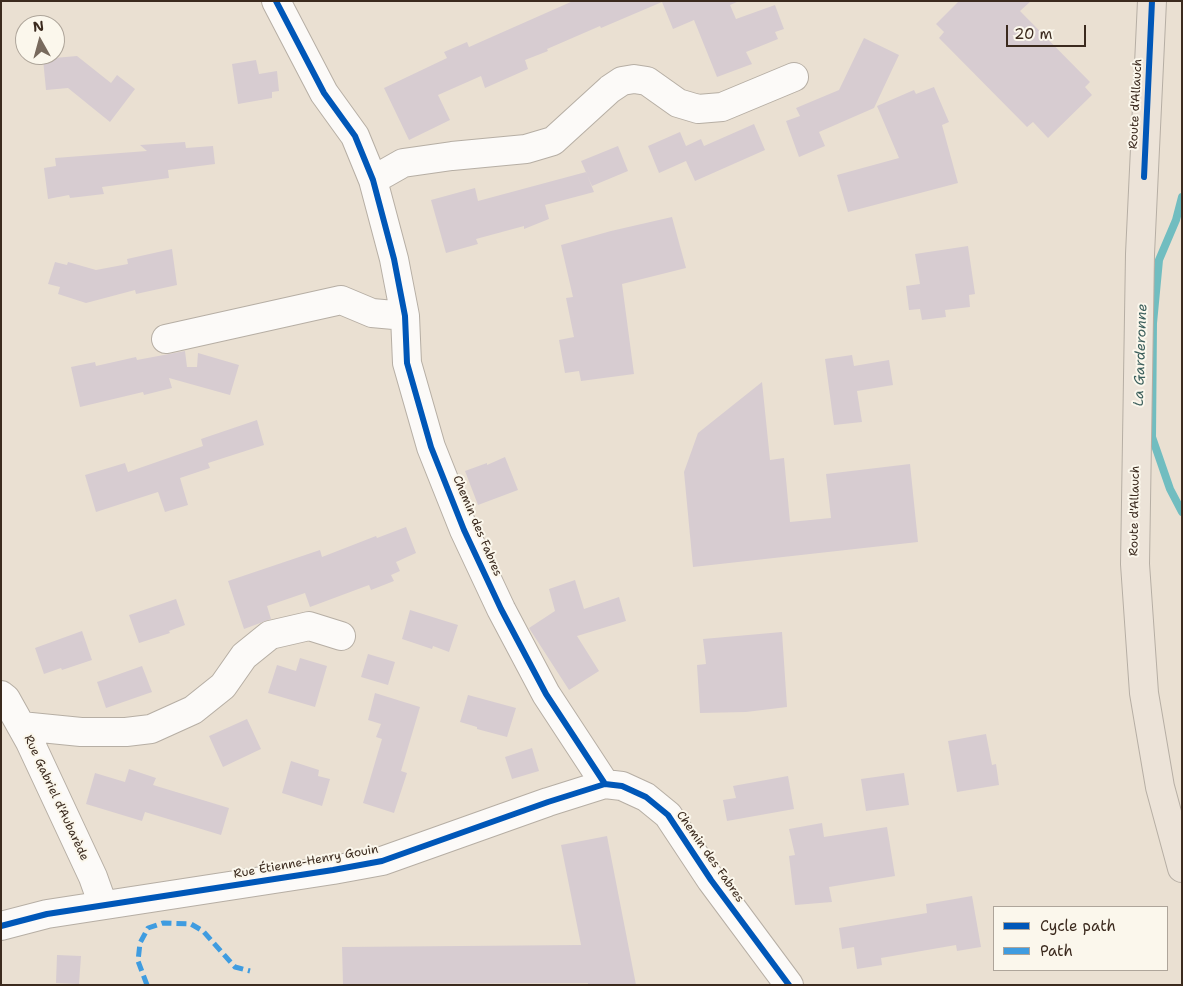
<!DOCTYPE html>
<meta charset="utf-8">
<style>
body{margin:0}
#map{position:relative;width:1183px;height:986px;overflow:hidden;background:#eae0d2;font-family:"Shantell Sans",sans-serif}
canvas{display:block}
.frame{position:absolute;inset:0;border:2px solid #3b2a1e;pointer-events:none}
.legend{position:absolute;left:993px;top:906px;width:175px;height:65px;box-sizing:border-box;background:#fbf7ec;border:1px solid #aea59a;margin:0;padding:6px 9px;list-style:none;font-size:15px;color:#3b2a1e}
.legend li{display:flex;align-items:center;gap:10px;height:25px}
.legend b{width:25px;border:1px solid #aea59a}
.north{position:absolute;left:15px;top:15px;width:50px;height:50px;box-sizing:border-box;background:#fbf7ec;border:1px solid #aea59a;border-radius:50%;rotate:353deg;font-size:14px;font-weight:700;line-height:20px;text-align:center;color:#3b2a1e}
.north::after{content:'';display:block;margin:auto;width:18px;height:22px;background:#786a5d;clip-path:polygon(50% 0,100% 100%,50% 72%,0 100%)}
.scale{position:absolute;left:1006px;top:25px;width:80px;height:22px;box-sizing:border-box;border:2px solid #3b2a1e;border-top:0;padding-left:6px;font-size:15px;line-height:18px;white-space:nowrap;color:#3b2a1e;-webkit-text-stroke:4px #fbf7ec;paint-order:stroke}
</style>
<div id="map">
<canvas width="1183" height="986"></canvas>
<div class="frame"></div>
<ul class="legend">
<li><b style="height:6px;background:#0057b8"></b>Cycle path</li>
<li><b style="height:6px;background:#3f9ce0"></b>Path</li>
</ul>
<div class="north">N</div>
<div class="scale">20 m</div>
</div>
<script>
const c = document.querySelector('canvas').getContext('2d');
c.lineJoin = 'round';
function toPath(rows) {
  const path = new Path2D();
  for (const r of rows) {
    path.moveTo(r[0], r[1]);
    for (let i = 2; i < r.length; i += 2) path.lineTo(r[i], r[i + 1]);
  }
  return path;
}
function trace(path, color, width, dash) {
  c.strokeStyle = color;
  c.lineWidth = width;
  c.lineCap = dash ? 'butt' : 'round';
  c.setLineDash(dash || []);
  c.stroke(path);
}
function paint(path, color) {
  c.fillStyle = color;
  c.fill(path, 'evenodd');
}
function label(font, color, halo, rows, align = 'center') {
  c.font = font + ' "Shantell Sans",sans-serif';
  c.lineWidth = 4;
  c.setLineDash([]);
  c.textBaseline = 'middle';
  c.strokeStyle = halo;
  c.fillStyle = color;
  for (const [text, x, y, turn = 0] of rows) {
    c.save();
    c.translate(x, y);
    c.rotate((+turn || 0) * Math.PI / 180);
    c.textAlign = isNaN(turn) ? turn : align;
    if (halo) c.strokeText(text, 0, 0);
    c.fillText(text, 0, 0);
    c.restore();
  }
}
const stream = toPath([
 [1182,197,1176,220,1159,260,1153,323,1152,437,1170,489,1182,512]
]);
const building = toPath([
 [573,1,739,1,730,5,736,19,775,5,784,29,775,32,778,39,746,52,752,64,717,77,694,20,673,29,662,2,601,28,600,26,547,49,548,51,525,60,528,69,485,88,481,76,438,95,450,120,409,140,384,88,447,58,444,52,467,42,469,47],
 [959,1,1031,1,1020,11,1090,82,1085,87,1092,95,1048,138,1033,122,1027,127,939,38,944,32,936,24],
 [864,38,899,55,874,108,819,132,825,146,799,157,786,121,800,116,796,108,839,90],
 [77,56,111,83,117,75,135,89,110,122,68,88,46,90,43,59],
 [256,60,259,74,277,71,279,91,272,92,272,98,238,104,232,64],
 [934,87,949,122,942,125,958,183,848,212,837,175,899,158,877,106,914,90,916,94],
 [754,124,765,150,695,181,686,161,659,173,648,146,680,132,686,146,701,139,704,146],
 [185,142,186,148,213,146,215,164,168,170,169,178,102,187,104,194,70,198,69,195,48,199,44,168,56,166,55,158,147,151,140,145],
 [618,146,628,171,592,186,581,161],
 [586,172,594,192,545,205,549,219,524,229,524,226,476,239,478,244,446,253,431,200,475,188,478,201],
 [672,217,686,268,622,284,634,374,581,381,579,371,565,373,559,340,574,337,566,298,573,297,561,245,611,231],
 [968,246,975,294,969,295,970,307,945,310,946,317,922,320,920,309,909,310,906,286,920,284,915,254],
 [172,249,177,285,136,294,135,290,86,303,58,294,60,287,48,284,55,262,67,265,68,262,96,270,128,264,127,259],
 [185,351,187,367,197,367,198,353,239,365,230,395,169,378,172,388,144,395,143,392,80,407,71,367,95,362,96,366,136,357,137,360],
 [852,355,854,366,889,360,893,385,857,391,862,422,834,425,825,359],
 [762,382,770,460,784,458,790,522,831,518,826,474,910,464,918,542,693,567,684,472,698,433],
 [257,420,264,445,208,463,210,468,180,478,188,505,165,512,158,492,96,512,85,475,125,463,128,472,203,446,201,439],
 [505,457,518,490,478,505,465,471,487,463,487,465],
 [406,527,416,553,396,562,400,571,391,575,394,581,371,590,369,585,310,607,305,593,267,606,271,619,244,629,228,581,320,550,322,557,376,536,377,538],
 [575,580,584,609,619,597,626,621,577,636,599,671,569,690,529,628,555,611,549,589],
 [176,599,185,625,169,631,170,633,139,643,129,615],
 [410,610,458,625,449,652,433,646,432,649,402,639],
 [82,631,92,660,62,670,61,668,44,674,35,648],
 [782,632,787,707,746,712,700,713,697,665,706,664,703,639],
 [368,654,395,662,388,685,361,677],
 [300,658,327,666,315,707,268,693,277,665,296,671],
 [142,666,152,692,106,708,97,682],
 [375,693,420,707,401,771,407,773,394,813,363,803,382,739,376,737,381,724,368,720],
 [468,695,516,708,507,737,477,729,477,727,460,722],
 [247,719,261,749,223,767,209,736],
 [986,734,992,765,996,764,999,785,957,792,948,741],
 [532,748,539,771,512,779,505,757],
 [291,761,319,770,318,776,330,779,322,806,282,793],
 [129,769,156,778,153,785,229,808,221,835,145,812,142,821,86,804,95,773,125,782],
 [904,773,909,805,866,811,861,779],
 [788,776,794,809,727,821,723,800,736,798,733,786],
 [822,823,824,837,887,827,895,876,829,887,832,902,795,905,789,856,795,855,789,829],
 [607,836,636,985,588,985,588,983,343,984,342,947,581,945,561,845],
 [972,896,981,947,957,951,956,945,881,958,882,965,857,969,854,947,842,949,839,928,927,913,926,904],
 [57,955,81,956,79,984,56,983]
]);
const minor = toPath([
 [276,1,324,93,355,136,373,180,394,259,405,316,407,363,431,447,464,530,501,609,546,694,605,784,622,786,646,797,668,815,711,880,789,985],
 [373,180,403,163,452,156,526,149,553,141,610,89,622,81,634,79,647,81,678,103,698,109,722,107,794,77],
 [166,339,341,300,372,313,405,316],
 [1,695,6,699,30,742,93,877,103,905],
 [21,726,81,732,126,732,151,729,193,710,223,686,244,656,270,635,309,626,341,636],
 [1,926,47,914,333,870,382,861,548,802,605,784]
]);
const major = toPath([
 [1152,1,1140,254,1135,564,1144,693,1160,787,1182,868]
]);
const quiet = toPath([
 [147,985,138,961,140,943,148,928,163,923,191,924,203,931,235,967,250,971]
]);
const cycleway = toPath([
 [276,1,324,93,355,136,373,180,394,259,405,316,407,363,431,447,464,530,501,609,546,694,605,784,622,786,646,797,668,815,711,880,789,985],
 [1144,177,1152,1],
 [1,926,47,914,333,870,382,861,548,802,605,784]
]);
const streetNames = [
 ["Route d'Allauch",1136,104,-87],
 ["Route d'Allauch",1135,511,-89],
 ["Chemin des Fabres",477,526,67],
 ["Rue Gabriel d'Aubarède",56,798,65],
 ["Chemin des Fabres",710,857,55],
 ["Rue Étienne-Henry Gouin",306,862,-10]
];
const waterNames = [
 ["La Garderonne",1141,355,-88]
];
trace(stream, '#71bdc0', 8);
paint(building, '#d7ccd1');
trace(minor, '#b6aea4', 30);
trace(major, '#b6aea4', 30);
trace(minor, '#fcfaf8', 28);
trace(major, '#ece3d8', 28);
trace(quiet, '#3f9ce0', 5, [10, 5]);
trace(cycleway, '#0057b8', 6);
label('12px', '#3b2a1e', '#fbf7ec', streetNames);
label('italic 14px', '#3c5f5c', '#fbf7ec', waterNames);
</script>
